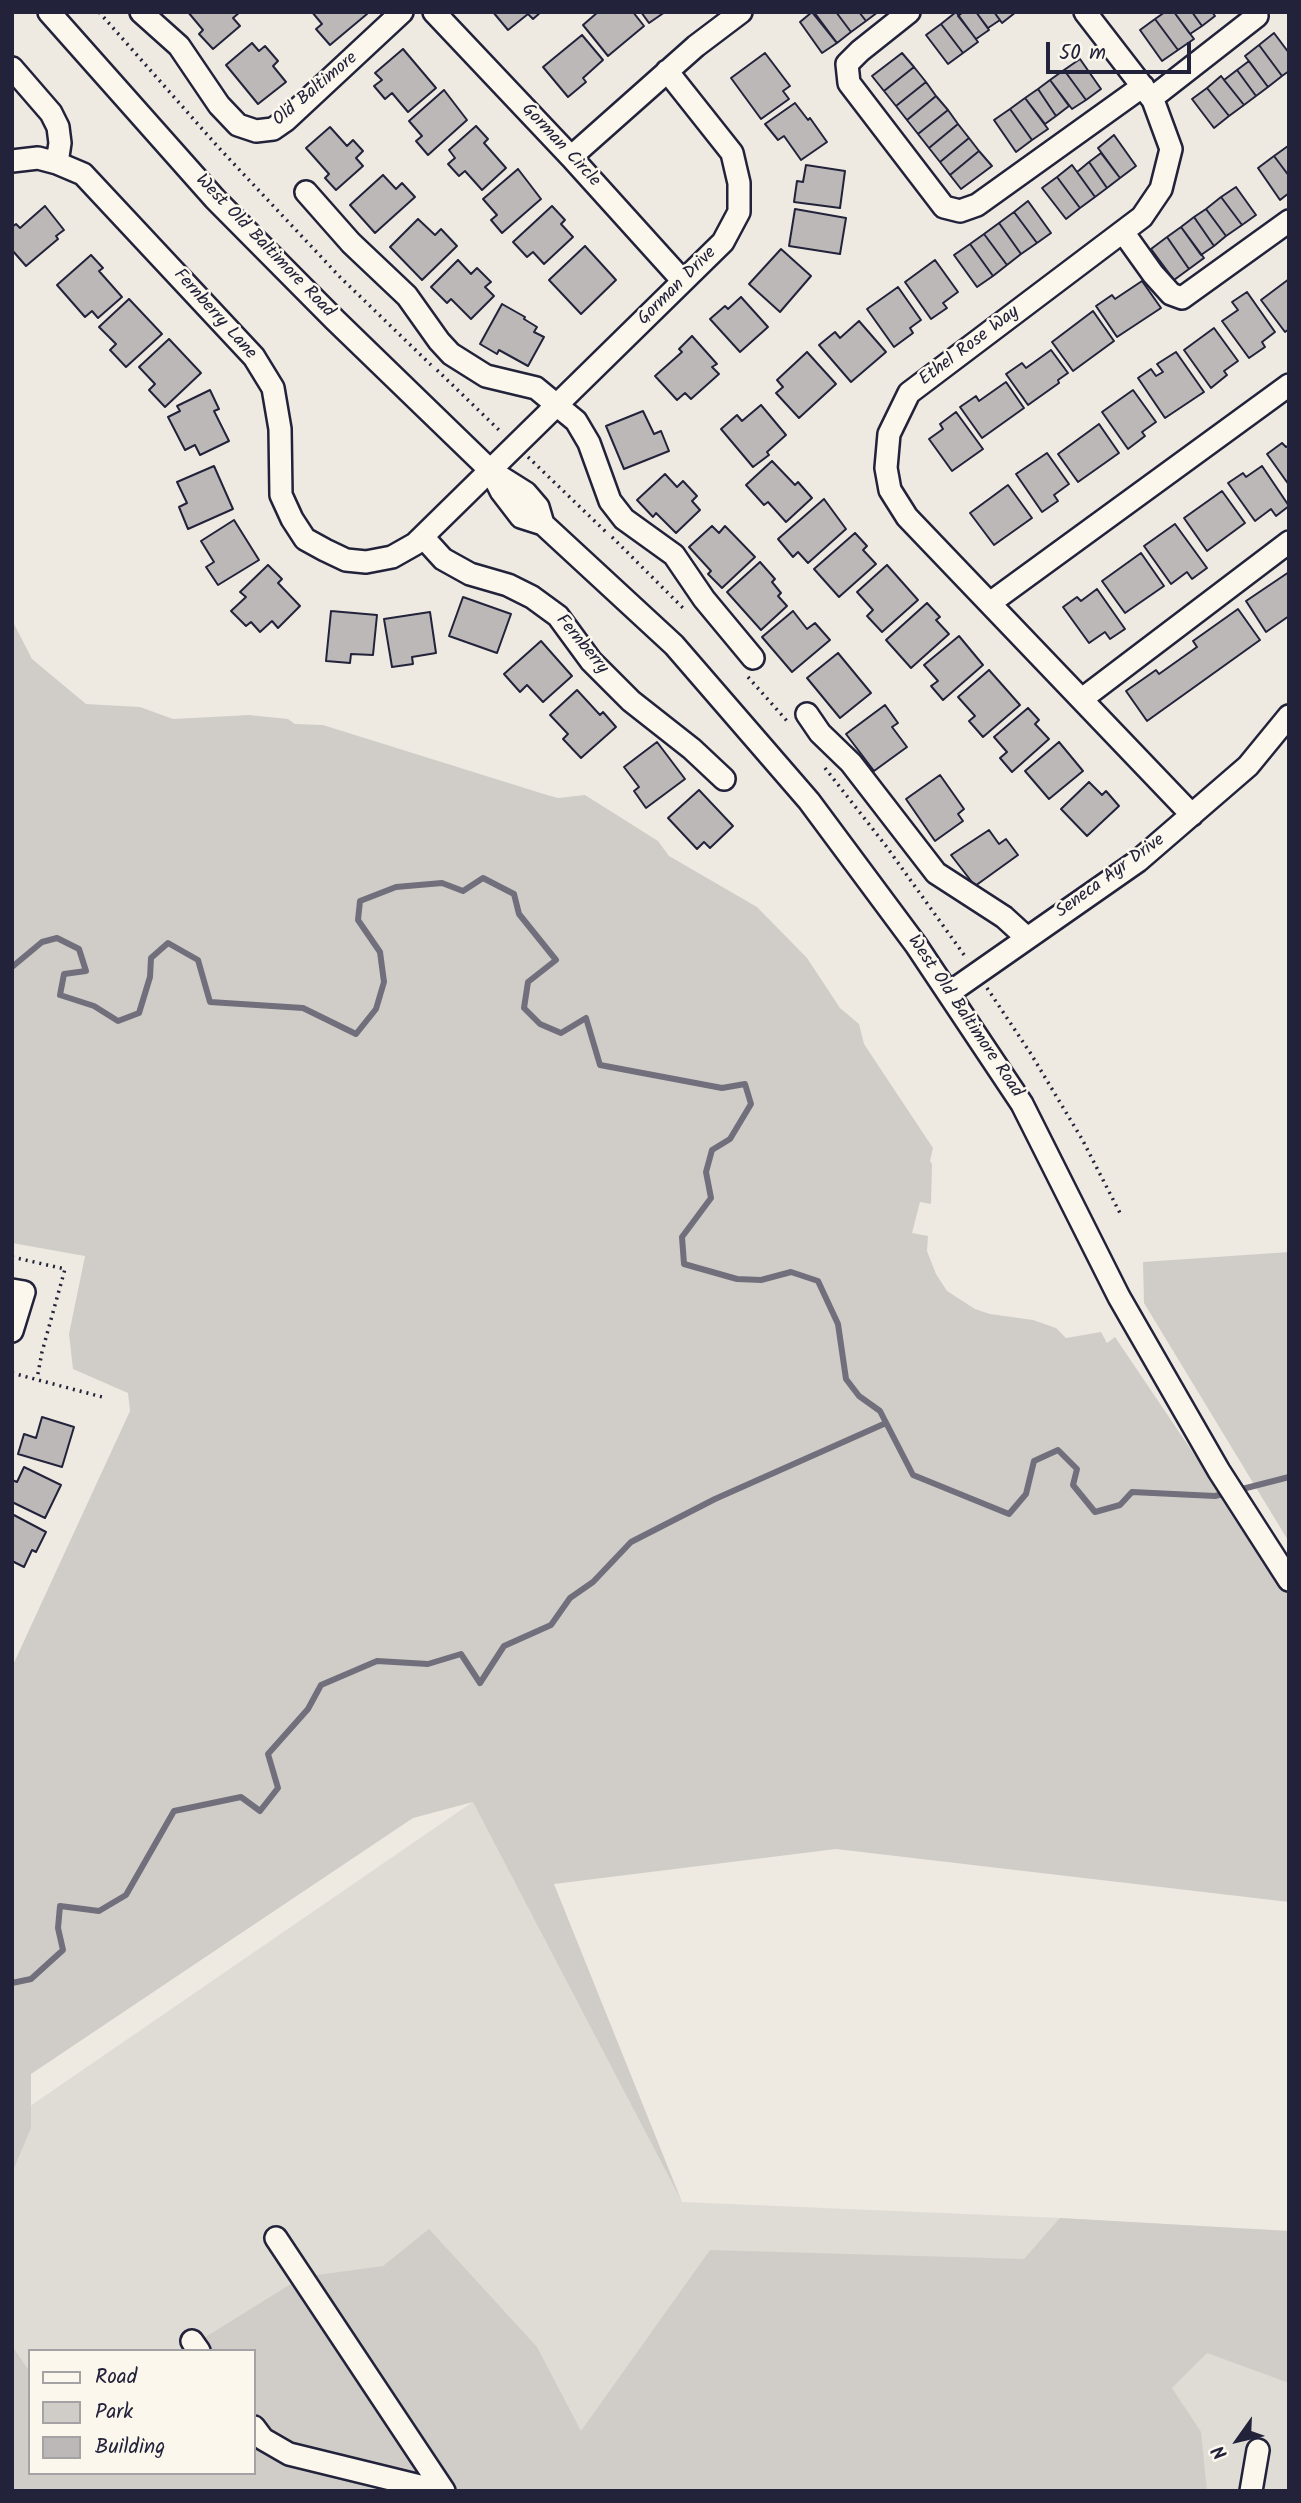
<!DOCTYPE html>
<style>
body{margin:0}
#map{position:relative;width:1301px;height:2503px;overflow:hidden;background:#eeeae2;font-family:Kalam,sans-serif}
canvas{display:block}
.frame{position:absolute;inset:0;border:14px solid #22223b;pointer-events:none}
.legend{position:absolute;left:28px;top:2349px;width:228px;height:126px;box-sizing:border-box;background:#fbf7ec;border:2px solid #a4a2a5;margin:0;padding:9px 12px;list-style:none;font-size:21px;color:#22223b}
.legend li{display:flex;align-items:center;gap:14px;height:35px}
.legend b{width:35px;border:2px solid #a4a2a5}
.north{position:absolute;left:1203px;top:2405px;width:70px;height:70px;-webkit-text-stroke:5px #fbf7ec;paint-order:stroke;rotate:236deg;font-size:19px;font-weight:700;line-height:28px;text-align:center;color:#22223b}
.north::after{content:'';display:block;margin:auto;width:24px;height:32px;background:#22223b;clip-path:polygon(50% 0,100% 100%,50% 72%,0 100%)}
.scale{position:absolute;left:1046px;top:42px;width:145px;height:32px;box-sizing:border-box;border:4px solid #22223b;border-top:0;padding-left:9px;font-size:21px;line-height:24px;white-space:nowrap;color:#22223b;-webkit-text-stroke:5px #fbf7ec;paint-order:stroke}
</style>
<div id="map">
<canvas width="1301" height="2503"></canvas>
<div class="frame"></div>
<ul class="legend">
<li><b style="height:9px;background:#fbf7ec"></b>Road</li>
<li><b style="height:19px;background:#d0cdc9"></b>Park</li>
<li><b style="height:19px;background:#bcb8b8"></b>Building</li>
</ul>
<div class="north">N</div>
<div class="scale">50 m</div>
</div>
<script>
const c = document.querySelector('canvas').getContext('2d');
c.lineJoin = 'round';
function paint(path, color) {
  c.fillStyle = color;
  c.fill(path, 'evenodd');
}
function toPath(rows) {
  const path = new Path2D();
  for (const r of rows) {
    path.moveTo(r[0], r[1]);
    for (let i = 2; i < r.length; i += 2) path.lineTo(r[i], r[i + 1]);
  }
  return path;
}
function trace(path, color, width, dash) {
  c.strokeStyle = color;
  c.lineWidth = width;
  c.lineCap = dash ? 'butt' : 'round';
  c.setLineDash(dash || []);
  c.stroke(path);
}
function label(font, color, halo, rows, align = 'center') {
  c.font = font + ' Kalam,sans-serif';
  c.lineWidth = 5;
  c.setLineDash([]);
  c.textBaseline = 'middle';
  c.strokeStyle = halo;
  c.fillStyle = color;
  for (const [text, x, y, turn = 0] of rows) {
    c.save();
    c.translate(x, y);
    c.rotate((+turn || 0) * Math.PI / 180);
    c.textAlign = isNaN(turn) ? turn : align;
    if (halo) c.strokeText(text, 0, 0);
    c.fillText(text, 0, 0);
    c.restore();
  }
}
const built = toPath([
 [474,1801,682,2202,1060,2218,1289,2231,1289,2491,12,2491,12,2130,20,2113],
 [30,2351,254,2351,254,2473,30,2473]
]);
const green = toPath([
 [12,620,32,659,86,704,140,707,173,719,249,715,288,719,295,724,323,725,547,795,558,798,585,795,658,841,669,856,757,907,807,958,840,1008,859,1024,864,1044,933,1148,930,1161,932,1164,931,1204,920,1202,912,1233,928,1236,927,1251,936,1274,947,1291,975,1309,990,1314,1033,1320,1056,1328,1066,1338,1101,1332,1107,1343,1115,1337,1289,1595,1289,1902,836,1849,554,1884,682,2202,473,1802,413,1818,31,2074,31,2128,12,2173,12,1667,130,1411,128,1393,73,1369,69,1334,85,1256,12,1243],
 [1289,1252,1289,1542,1144,1303,1143,1262],
 [1060,2218,1289,2231,1289,2383,1207,2353,1172,2388,1201,2432,1207,2491,12,2491,12,2346,30,2372,30,2473,254,2473,254,2351,183,2351,302,2277,383,2266,429,2229,537,2347,581,2431,710,2250,1024,2259]
]);
const stream = toPath([
 [12,967,42,942,57,938,79,949,86,971,64,974,60,995,94,1006,118,1021,139,1013,150,977,151,958,168,943,198,960,210,1002,303,1008,356,1034,376,1009,384,982,380,952,358,920,360,901,396,887,442,883,463,891,483,878,514,894,519,914,556,960,528,982,524,1008,540,1024,561,1033,586,1018,600,1065,722,1088,745,1084,751,1104,730,1139,712,1150,706,1172,711,1198,682,1237,684,1264,737,1279,761,1280,791,1272,818,1281,838,1324,846,1379,859,1396,880,1411,913,1475,1009,1514,1026,1494,1034,1461,1058,1450,1077,1469,1073,1485,1095,1512,1120,1505,1132,1492,1215,1496,1289,1477],
 [12,1983,31,1979,63,1950,58,1928,60,1906,99,1911,126,1895,174,1811,241,1797,260,1811,278,1788,268,1754,308,1709,321,1685,377,1661,428,1664,461,1654,480,1683,504,1646,551,1625,570,1598,593,1582,631,1542,715,1499,886,1423]
]);
const building = toPath([
 [188,12,240,12,233,18,240,26,213,49,199,34,203,30,188,12],
 [312,12,366,12,367,14,330,45,316,29,322,24,312,12],
 [493,12,541,12,533,19,528,14,508,30,493,12],
 [598,12,633,12,644,26,608,56,583,25,598,12],
 [641,12,665,12,649,23,641,12],
 [812,12,837,43,822,53,800,22,812,12],
 [814,12,836,12,851,32,837,43,814,12],
 [836,12,859,12,866,21,851,32,836,12],
 [859,12,878,12,866,21,859,12],
 [956,12,978,42,963,53,941,24,956,12],
 [963,12,976,12,989,30,976,39,958,16,963,12],
 [976,12,994,12,1000,20,988,28,976,12],
 [994,12,1016,12,1002,23,994,12],
 [1165,12,1174,12,1194,39,1178,50,1155,19,1165,12],
 [1174,12,1192,12,1202,26,1190,34,1174,12],
 [1192,12,1212,12,1215,16,1202,26,1192,12],
 [1155,19,1178,50,1162,61,1140,30,1155,19],
 [941,24,963,53,948,64,926,35,941,24],
 [1274,33,1289,53,1289,71,1282,76,1259,45,1274,33],
 [582,35,603,60,583,78,586,82,568,97,543,67,582,35],
 [252,43,259,51,265,46,278,61,273,66,286,82,258,104,226,65,252,43],
 [1259,45,1282,76,1268,87,1245,56,1259,45],
 [403,49,436,88,408,112,392,93,385,99,374,86,382,80,375,73,403,49],
 [765,53,790,86,783,91,789,99,761,119,731,78,765,53],
 [902,53,914,67,884,91,872,76,902,53],
 [1080,59,1101,89,1086,100,1064,70,1080,59],
 [1249,61,1268,87,1256,96,1237,70,1249,61],
 [914,67,926,82,896,106,884,91,914,67],
 [1064,70,1086,100,1072,109,1050,80,1064,70],
 [1237,70,1256,96,1244,105,1224,80,1237,70],
 [1221,76,1244,105,1229,116,1207,88,1221,76],
 [1050,80,1069,106,1056,116,1038,89,1050,80],
 [926,82,936,96,907,120,896,106,926,82],
 [1207,88,1229,116,1214,128,1192,99,1207,88],
 [1038,89,1056,116,1045,124,1025,98,1038,89],
 [444,90,467,120,428,155,416,141,422,136,409,121,444,90],
 [936,96,948,110,918,134,907,120,936,96],
 [1025,98,1048,129,1032,140,1010,109,1025,98],
 [795,103,808,120,810,118,827,142,801,160,784,136,778,140,765,124,795,103],
 [1010,109,1032,140,1016,152,994,120,1010,109],
 [948,110,958,124,929,148,918,134,948,110],
 [958,124,969,138,940,162,929,148,958,124],
 [476,126,488,139,484,143,506,168,482,190,465,171,459,176,448,164,455,158,449,150,476,126],
 [330,127,347,146,353,140,363,151,356,158,363,166,336,190,325,178,329,174,306,148,330,127],
 [1114,135,1136,166,1120,178,1098,148,1114,135],
 [969,138,979,151,950,175,940,162,969,138],
 [1288,146,1289,147,1289,176,1274,156,1288,146],
 [979,151,992,166,961,189,950,175,979,151],
 [1101,153,1120,178,1107,188,1089,162,1101,153],
 [1274,156,1289,176,1289,193,1280,200,1258,168,1274,156],
 [1089,162,1107,188,1095,197,1077,172,1089,162],
 [806,165,845,171,840,208,794,202,797,181,803,182,806,165],
 [1072,165,1095,197,1080,208,1057,177,1072,165],
 [518,169,541,199,502,233,491,220,497,215,483,199,518,169],
 [383,175,396,189,402,183,415,197,375,233,350,205,383,175],
 [1057,177,1080,208,1066,219,1042,188,1057,177],
 [1236,187,1256,215,1242,225,1221,197,1236,187],
 [1221,197,1242,225,1226,236,1206,209,1221,197],
 [1028,201,1051,233,1037,243,1014,212,1028,201],
 [45,206,64,230,56,236,58,239,26,266,12,250,12,227,16,224,20,228,45,206],
 [552,206,565,220,561,224,573,237,544,264,533,252,527,257,513,242,552,206],
 [795,209,846,218,840,254,789,246,795,209],
 [1206,209,1226,236,1214,246,1194,217,1206,209],
 [1014,212,1037,243,1021,254,999,223,1014,212],
 [1194,217,1214,246,1201,255,1181,227,1194,217],
 [418,219,435,235,441,229,457,246,422,280,390,247,418,219],
 [999,223,1021,254,1007,265,984,234,999,223],
 [1181,227,1204,258,1189,269,1167,237,1181,227],
 [984,234,1007,265,993,276,970,244,984,234],
 [1167,237,1189,269,1174,280,1151,249,1167,237],
 [970,244,993,276,977,287,954,255,970,244],
 [585,246,616,280,581,314,549,280,585,246],
 [781,249,811,276,780,312,749,284,781,249],
 [91,255,103,268,99,271,122,297,98,318,92,311,85,317,57,285,91,255],
 [458,260,471,274,477,268,491,282,485,287,494,296,471,319,451,299,447,303,431,287,458,260],
 [935,260,958,292,943,303,947,308,931,319,905,282,935,260],
 [1289,279,1289,329,1285,332,1261,300,1289,279],
 [1142,281,1161,308,1117,337,1096,306,1112,295,1115,299,1142,281],
 [898,287,921,320,910,328,913,333,894,347,867,309,898,287],
 [1247,292,1275,332,1262,342,1265,347,1249,358,1222,321,1238,310,1232,302,1247,292],
 [741,297,768,327,740,352,710,319,725,306,728,309,741,297],
 [129,299,162,334,126,367,110,350,116,344,99,327,129,299],
 [502,304,525,317,524,319,537,327,534,332,544,337,528,366,499,350,497,354,480,344,502,304],
 [1093,311,1114,341,1073,371,1052,342,1093,311],
 [859,321,886,352,851,382,819,345,835,332,840,338,859,321],
 [1214,328,1238,361,1224,371,1227,375,1211,388,1184,350,1214,328],
 [692,336,717,364,712,367,719,374,691,399,685,393,677,400,655,376,682,352,679,349,692,336],
 [169,339,201,373,165,407,149,390,155,384,139,367,169,339],
 [1051,350,1068,373,1058,380,1059,383,1028,405,1006,374,1022,363,1026,368,1051,350],
 [807,352,836,384,799,418,776,393,783,387,777,380,807,352],
 [1176,352,1204,392,1165,418,1138,378,1151,369,1156,376,1163,372,1157,364,1176,352],
 [1006,382,1024,408,982,438,960,407,976,396,979,401,1006,382],
 [210,390,219,409,214,411,229,441,200,455,195,445,185,450,168,417,180,411,177,406,210,390],
 [1133,390,1156,422,1142,432,1145,436,1128,449,1102,412,1133,390],
 [761,405,786,435,767,452,769,455,753,467,721,429,737,415,742,421,761,405],
 [643,411,654,434,661,431,669,451,624,469,606,426,643,411],
 [956,412,983,449,952,471,929,439,943,429,940,424,956,412],
 [1099,424,1119,453,1078,482,1058,454,1099,424],
 [1282,443,1286,447,1289,445,1289,485,1267,454,1282,443],
 [1047,453,1069,484,1054,495,1058,501,1042,512,1016,474,1047,453],
 [772,461,795,485,798,482,812,498,786,522,768,502,764,505,746,485,772,461],
 [214,466,233,509,188,529,179,507,187,503,177,482,214,466],
 [1262,466,1289,506,1276,516,1271,509,1255,521,1228,483,1243,473,1246,477,1262,466],
 [665,474,677,487,683,481,697,496,692,501,700,510,676,533,656,513,653,517,637,500,665,474],
 [1008,485,1032,518,994,545,970,513,1008,485],
 [1222,491,1245,523,1207,551,1184,518,1222,491],
 [824,499,846,529,808,563,798,552,793,557,778,539,824,499],
 [234,520,259,560,218,585,206,567,214,562,201,541,234,520],
 [1175,524,1207,568,1192,579,1187,572,1171,584,1144,546,1175,524],
 [712,526,719,533,725,526,755,557,722,588,708,574,711,571,689,547,712,526],
 [855,533,867,546,863,550,876,564,839,597,814,569,855,533],
 [1141,553,1164,586,1125,613,1102,581,1141,553],
 [760,562,775,579,772,582,781,593,778,596,787,606,761,630,727,592,760,562],
 [268,565,282,579,278,583,300,606,278,628,272,621,260,632,251,622,246,626,231,611,246,597,240,592,268,565],
 [887,565,918,600,882,632,867,616,873,610,857,592,887,565],
 [1289,572,1289,616,1266,632,1246,601,1289,572],
 [1097,589,1125,629,1110,639,1105,632,1089,643,1063,607,1077,597,1081,601,1097,589],
 [463,597,511,614,497,653,449,636,463,597],
 [927,603,940,617,936,620,949,634,911,668,886,640,927,603],
 [1238,609,1260,640,1147,721,1126,691,1156,670,1159,674,1197,647,1193,641,1238,609],
 [331,611,377,615,373,655,351,654,350,663,326,661,331,611],
 [793,611,807,629,815,623,830,640,792,672,762,637,793,611],
 [430,612,436,653,412,657,413,664,392,667,384,619,430,612],
 [959,636,983,665,943,700,931,686,938,681,924,665,959,636],
 [541,641,572,676,543,702,527,685,520,692,504,674,541,641],
 [838,653,871,693,840,718,807,678,838,653],
 [989,670,1020,705,983,737,969,721,975,716,958,697,989,670],
 [577,690,600,715,603,712,616,727,581,758,563,739,568,734,550,715,577,690],
 [885,705,898,723,892,727,907,747,874,771,846,734,885,705],
 [1028,708,1039,720,1035,724,1049,739,1012,772,1000,758,1007,752,994,737,1028,708],
 [657,742,685,779,646,808,634,791,639,787,624,767,657,742],
 [1059,742,1083,771,1049,799,1025,771,1059,742],
 [940,775,964,809,958,814,963,821,935,841,906,799,940,775],
 [1089,782,1102,795,1106,791,1119,806,1087,836,1061,809,1089,782],
 [699,790,733,826,710,848,704,842,697,849,668,818,699,790],
 [989,830,999,844,1006,839,1018,855,975,886,951,855,989,830],
 [42,1417,74,1427,62,1467,18,1454,24,1434,36,1438,42,1417],
 [24,1467,61,1485,45,1518,12,1502,12,1480,17,1482,24,1467],
 [12,1514,46,1532,36,1552,32,1550,24,1567,12,1561,12,1514]
]);
const path = toPath([
 [99,12,219,148,340,277,431,365],
 [437,370,502,433],
 [528,457,606,532],
 [612,537,686,611],
 [748,677,787,721],
 [825,768,886,846,967,959],
 [987,988,1031,1054,1082,1139,1121,1215],
 [12,1257,65,1269,42,1352,37,1379],
 [12,1373,106,1398]
]);
const minor = toPath([
 [49,12,215,199,335,320,491,471,526,493,538,507,543,524],
 [141,12,179,46,219,105,238,125,256,131,273,129,286,120,402,12],
 [434,12,571,157,683,281],
 [909,12,860,51,847,64,849,83,944,207,960,211,977,205,1143,86],
 [1085,12,1153,100,1171,149,1161,189,1142,217,909,393,889,434,886,468,890,490,907,517,1192,815],
 [12,68,51,113,58,127,60,143,57,163],
 [1152,98,1257,16],
 [571,157,696,46,741,12],
 [12,161,38,158,57,163,83,174,254,357,273,388,280,429,281,495,292,519,305,539,325,550,346,560,366,562,392,557,415,544,723,242,739,212,739,183,732,153,667,71],
 [306,192,351,243,407,296,439,341,451,354,486,376,536,388,576,421,589,443,610,501,624,519,674,555,704,599,753,658],
 [1123,232,1153,274,1171,294,1182,298,1289,221],
 [491,471,501,491,521,517,543,524,674,645,809,801,916,945,1022,1104,1119,1297,1219,1471,1289,1580],
 [423,537,443,559,470,574,508,585,532,597,558,616,591,661,631,701,692,749,724,779],
 [990,603,1289,385],
 [1082,699,1289,542],
 [807,714,820,733,851,763,936,873,1004,917,1027,938],
 [949,993,1138,861,1248,766,1289,716],
 [12,1290,24,1292,12,1331],
 [276,2238,444,2491],
 [192,2341,199,2351],
 [254,2427,263,2439,289,2454,440,2491],
 [1251,2491,1258,2450]
]);
const streetNames = [
 ["Old Baltimore",316,90,-40],
 ["Gorman Circle",560,146,47],
 ["West Old Baltimore Road",264,247,46],
 ["Gorman Drive",678,287,-45],
 ["Fernberry Lane",214,315,48],
 ["Ethel Rose Way",970,347,-37],
 ["Fernberry",581,645,50],
 ["Seneca Ayr Drive",1111,877,-36],
 ["West Old Baltimore Road",964,1017,56]
];
paint(built, '#dfdbd5');
paint(green, '#d0cdc9');
trace(stream, '#716f7c', 6);
paint(building, '#bcb8b8');
trace(building, '#22223b', 2);
trace(minor, '#22223b', 26);
trace(path, '#22223b', 3.5, [2, 5]);
trace(minor, '#fbf7ec', 21);
label('18px', '#22223b', '#fbf7ec', streetNames);
</script>
